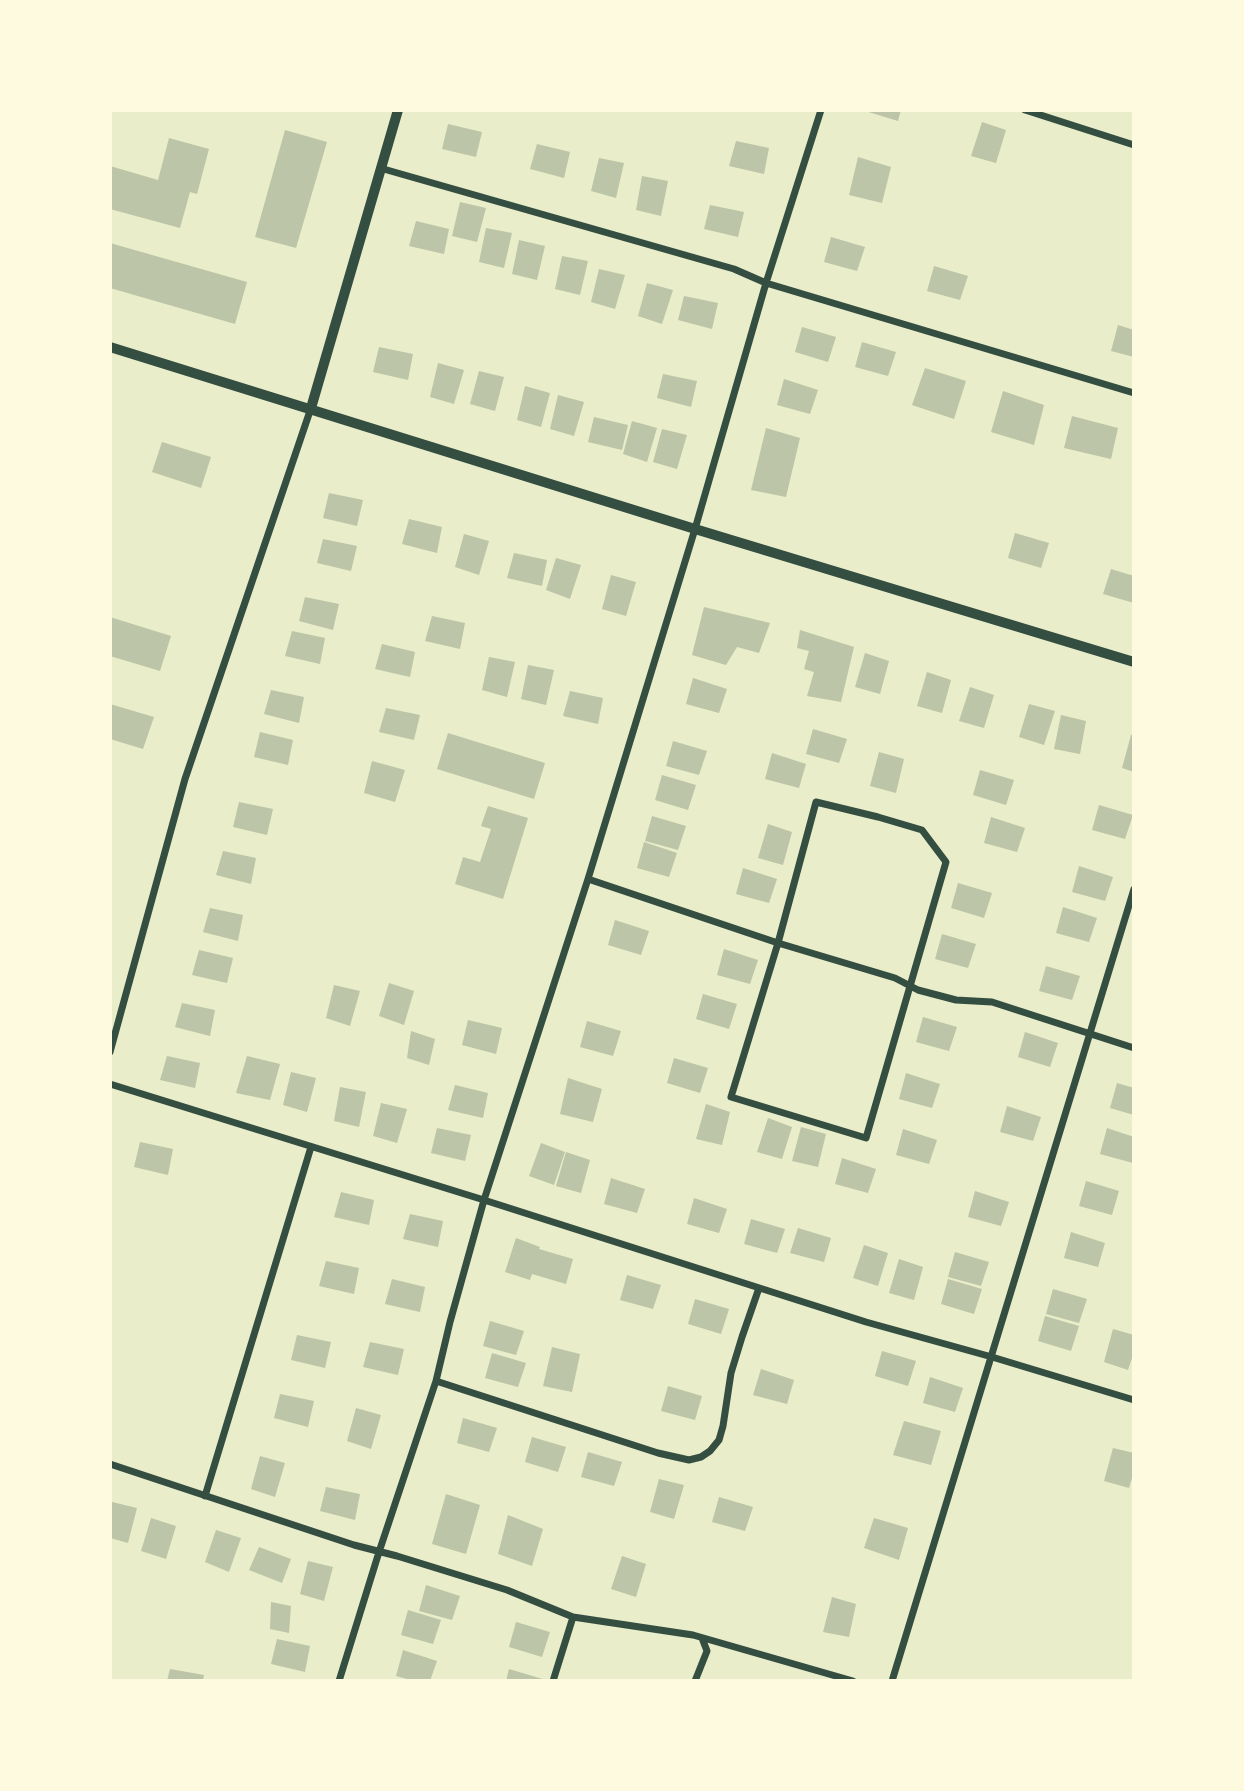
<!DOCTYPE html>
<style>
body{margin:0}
#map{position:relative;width:1244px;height:1791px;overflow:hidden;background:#e9edc9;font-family:"Sofia Sans Condensed",sans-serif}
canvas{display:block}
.frame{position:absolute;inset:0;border:112px solid #fefae0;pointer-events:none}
</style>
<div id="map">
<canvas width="1244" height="1791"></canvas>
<div class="frame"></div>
</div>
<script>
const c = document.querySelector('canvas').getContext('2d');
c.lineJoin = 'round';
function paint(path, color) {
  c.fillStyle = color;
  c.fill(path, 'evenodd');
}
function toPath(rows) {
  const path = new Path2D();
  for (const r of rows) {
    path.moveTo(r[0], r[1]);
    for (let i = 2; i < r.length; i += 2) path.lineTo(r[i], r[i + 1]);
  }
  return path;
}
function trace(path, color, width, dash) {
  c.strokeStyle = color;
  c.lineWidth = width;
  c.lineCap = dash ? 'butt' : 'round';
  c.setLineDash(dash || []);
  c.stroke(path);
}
const building = toPath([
 [862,110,901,110,898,121],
 [982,122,1006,130,996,163,971,156],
 [448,124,482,132,476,157,442,149],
 [285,130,327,142,296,248,255,237],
 [169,138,209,149,197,194,190,192,180,228,110,209,110,166,158,180],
 [736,141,769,148,764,174,729,166],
 [537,144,570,152,564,178,530,169],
 [858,157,891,167,882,203,849,195],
 [599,158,624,163,616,198,591,191],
 [642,176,668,181,661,216,636,210],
 [460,202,486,208,477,242,452,236],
 [710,205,744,212,738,237,704,229],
 [416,221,449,229,444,254,409,246],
 [486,228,512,233,504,268,479,262],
 [831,237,865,247,857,271,824,262],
 [519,240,545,246,537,280,512,274],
 [110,243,247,282,235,324,110,288],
 [562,256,588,261,580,295,555,289],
 [934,266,968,276,960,300,927,291],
 [599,269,625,275,615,309,591,302],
 [647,283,673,290,662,324,638,316],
 [684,296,718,303,712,329,678,320],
 [1118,325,1134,330,1134,357,1111,351],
 [802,327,836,337,828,362,795,352],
 [862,342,896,352,888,376,855,367],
 [379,347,413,354,408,380,373,372],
 [438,363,464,370,454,404,430,397],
 [925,368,966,381,954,419,912,405],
 [479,371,504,377,495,411,470,404],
 [663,374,697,381,691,407,657,398],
 [784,379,818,390,810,414,777,405],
 [525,386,550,393,541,427,517,420],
 [1003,391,1044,405,1034,445,991,432],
 [558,395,584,402,574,436,550,429],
 [1072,416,1118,428,1111,459,1064,448],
 [594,417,628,425,622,450,588,442],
 [632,421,657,428,647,462,623,454],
 [766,428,800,438,786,497,751,490],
 [662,429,687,435,677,469,653,462],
 [162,442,211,457,201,488,152,472],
 [329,493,363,500,357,526,323,518],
 [409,519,442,527,437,553,402,544],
 [1015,533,1049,543,1041,568,1008,558],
 [464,534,489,541,479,575,455,567],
 [323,539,357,546,351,571,317,563],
 [514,553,547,560,542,586,507,578],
 [556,558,581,565,570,599,546,590],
 [1111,569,1134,576,1134,603,1103,594],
 [611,575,636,582,626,616,602,609],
 [305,597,339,604,333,630,299,621],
 [704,607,770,623,759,653,737,647,726,665,692,655],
 [432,616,465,623,460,649,425,641],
 [110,617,171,636,160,671,110,656],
 [800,630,854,647,841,702,807,696,814,672,804,669,809,651,797,648],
 [292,631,325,638,320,664,285,656],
 [382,644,415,652,410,677,375,669],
 [865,653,889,661,880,694,855,687],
 [489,657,515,662,507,697,482,690],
 [528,665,554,670,546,705,521,699],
 [927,672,951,680,942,713,917,706],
 [693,678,727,689,719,713,686,704],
 [970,687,994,695,984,728,959,721],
 [271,690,304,697,299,723,264,714],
 [570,691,603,698,598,724,563,716],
 [110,704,154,717,143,749,110,739],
 [1029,704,1055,711,1044,745,1019,737],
 [386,708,420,715,414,740,379,732],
 [1061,715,1086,721,1080,754,1054,749],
 [813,729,847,739,839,763,806,754],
 [260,732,293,740,288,765,254,757],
 [448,733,545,763,534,799,437,769],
 [1131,735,1134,735,1134,772,1122,768],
 [673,741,707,751,699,775,666,766],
 [879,752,904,759,896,793,870,786],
 [772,753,806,764,799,788,765,779],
 [372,761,405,770,395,802,364,793],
 [980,770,1014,780,1006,805,973,795],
 [662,775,696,785,688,810,655,800],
 [239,802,273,809,267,835,233,827],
 [1099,805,1133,815,1125,839,1092,830],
 [488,806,528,818,503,899,455,884,463,857,480,862,491,829,481,826],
 [652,816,686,826,678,850,645,841],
 [991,817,1025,828,1017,852,984,843],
 [768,824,792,832,783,865,758,858],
 [644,842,677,853,669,877,637,868],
 [223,851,256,858,251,884,216,875],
 [1079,866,1113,877,1105,901,1072,892],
 [743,868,777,879,769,903,736,894],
 [958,883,992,893,984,918,951,908],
 [1063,907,1097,918,1089,942,1056,933],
 [210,908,243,915,238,941,203,932],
 [615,920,649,931,641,955,608,945],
 [942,934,976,944,968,968,935,959],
 [724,949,758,960,750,984,717,975],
 [199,950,233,958,227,983,192,975],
 [1046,966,1080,976,1072,1000,1039,991],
 [389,983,414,991,404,1025,379,1016],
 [334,985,360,991,350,1026,326,1018],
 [703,994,737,1004,729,1029,696,1019],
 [182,1003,215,1010,210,1036,175,1027],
 [923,1017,957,1027,949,1051,916,1042],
 [468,1020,502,1028,496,1054,462,1045],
 [587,1021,621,1031,613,1056,580,1047],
 [411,1031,435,1039,429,1065,407,1058],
 [1025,1032,1058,1043,1050,1067,1018,1057],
 [167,1056,200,1063,195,1088,160,1080],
 [247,1056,280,1064,270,1100,236,1093],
 [674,1058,708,1068,700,1093,667,1083],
 [291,1072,316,1078,307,1112,283,1105],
 [906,1073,940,1084,932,1108,899,1099],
 [568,1078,602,1089,593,1122,560,1114],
 [1117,1083,1134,1088,1134,1115,1110,1108],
 [455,1085,488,1093,483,1118,448,1110],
 [340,1087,366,1092,359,1127,334,1121],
 [381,1103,407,1109,397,1143,373,1136],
 [706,1104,730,1112,722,1145,696,1139],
 [1007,1106,1041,1117,1033,1141,1000,1132],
 [768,1118,792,1127,782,1159,757,1152],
 [801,1127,826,1134,818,1167,792,1161],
 [437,1128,471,1135,465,1161,431,1153],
 [1107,1128,1134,1137,1133,1163,1100,1154],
 [903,1129,937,1140,929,1164,896,1155],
 [140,1142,173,1149,168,1175,134,1167],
 [541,1143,565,1152,554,1185,529,1176],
 [566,1152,590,1160,581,1193,556,1186],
 [842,1158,876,1169,868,1193,835,1184],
 [611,1178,645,1189,637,1213,604,1204],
 [1086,1181,1119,1191,1112,1215,1079,1206],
 [975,1191,1009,1202,1001,1226,968,1217],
 [341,1192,374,1200,369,1225,334,1217],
 [694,1198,727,1209,719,1233,687,1224],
 [410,1214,443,1221,438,1247,403,1239],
 [751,1219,785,1229,777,1253,744,1244],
 [798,1228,831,1238,824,1262,790,1253],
 [1071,1232,1105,1243,1098,1267,1064,1258],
 [516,1238,540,1247,539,1249,573,1259,566,1284,532,1274,530,1280,505,1272],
 [864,1245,888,1253,878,1286,853,1278],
 [955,1252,989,1262,981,1286,948,1277],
 [899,1259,923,1267,914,1300,889,1293],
 [326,1261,359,1268,354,1294,319,1286],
 [627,1275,661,1285,653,1309,620,1300],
 [392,1279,425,1287,420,1312,385,1304],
 [948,1279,982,1289,974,1314,941,1304],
 [1053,1289,1087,1299,1079,1323,1046,1314],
 [695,1299,729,1309,721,1334,688,1324],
 [1045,1316,1079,1326,1071,1351,1038,1341],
 [490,1321,524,1331,516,1355,483,1346],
 [1113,1329,1134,1335,1134,1352,1128,1370,1104,1362],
 [297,1335,331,1342,325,1368,291,1360],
 [370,1342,404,1349,398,1375,363,1367],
 [552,1347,580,1354,572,1392,543,1386],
 [882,1351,916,1361,908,1386,875,1376],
 [492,1353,526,1363,518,1387,485,1378],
 [761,1369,794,1380,787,1404,753,1395],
 [930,1377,963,1388,955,1412,923,1403],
 [668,1386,702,1396,695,1420,661,1411],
 [280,1394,314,1401,308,1427,274,1418],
 [356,1408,381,1415,371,1449,347,1441],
 [463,1418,497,1428,489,1452,457,1443],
 [904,1421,941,1431,931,1465,893,1455],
 [532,1437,566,1447,558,1472,525,1462],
 [1113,1448,1134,1453,1134,1471,1129,1488,1104,1481],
 [588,1452,622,1462,614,1486,581,1477],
 [260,1456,285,1463,275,1497,251,1489],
 [659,1479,684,1485,674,1519,650,1512],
 [326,1487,360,1494,355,1520,320,1511],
 [446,1494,480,1505,466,1554,432,1544],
 [719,1497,753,1507,745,1531,712,1522],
 [112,1502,137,1508,128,1543,110,1538],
 [508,1515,543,1529,532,1566,498,1554],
 [151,1518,176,1526,166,1559,141,1551],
 [874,1518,908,1528,899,1560,864,1548],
 [216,1530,241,1538,229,1572,205,1562],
 [259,1547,291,1559,282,1583,249,1570],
 [622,1556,646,1564,636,1597,611,1589],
 [308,1561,333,1567,324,1601,300,1594],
 [426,1585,460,1596,452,1620,419,1611],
 [832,1597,856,1604,849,1637,823,1632],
 [271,1602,291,1606,289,1633,270,1629],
 [408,1610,441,1620,433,1644,401,1635],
 [516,1622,550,1632,542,1657,509,1647],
 [277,1639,310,1646,305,1672,271,1664],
 [403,1650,437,1661,430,1681,414,1681,396,1676],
 [170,1669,204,1675,203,1681,167,1681],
 [509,1669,546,1680,546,1681,506,1681]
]);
const minor = toPath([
 [1025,110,1134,145],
 [380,168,734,269,766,283,1134,393],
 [816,802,878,817,922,830,946,862,866,1138,731,1097,778,943,816,802],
 [588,879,778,943,895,978,918,990,956,1000,992,1002,1134,1048],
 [110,1052,185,779,311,408],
 [110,1084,484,1200,866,1322,992,1357,1134,1400],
 [436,1381,658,1453,689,1460,701,1457,710,1451,719,1440,723,1426,731,1373,742,1337,759,1288],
 [110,1464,354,1545,397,1556,507,1590,573,1617,693,1635,853,1681],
 [205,1496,311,1147],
 [339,1681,379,1552,436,1381,450,1322,484,1200,588,879,695,529,766,283,821,110],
 [553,1681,573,1617],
 [695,1681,707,1651,702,1638],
 [892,1681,1134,889]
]);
const tertiary = toPath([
 [110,347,695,529,1134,662],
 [311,408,398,110]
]);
paint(building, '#bcc5a7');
trace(minor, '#344e41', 7);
trace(tertiary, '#344e41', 10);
</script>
